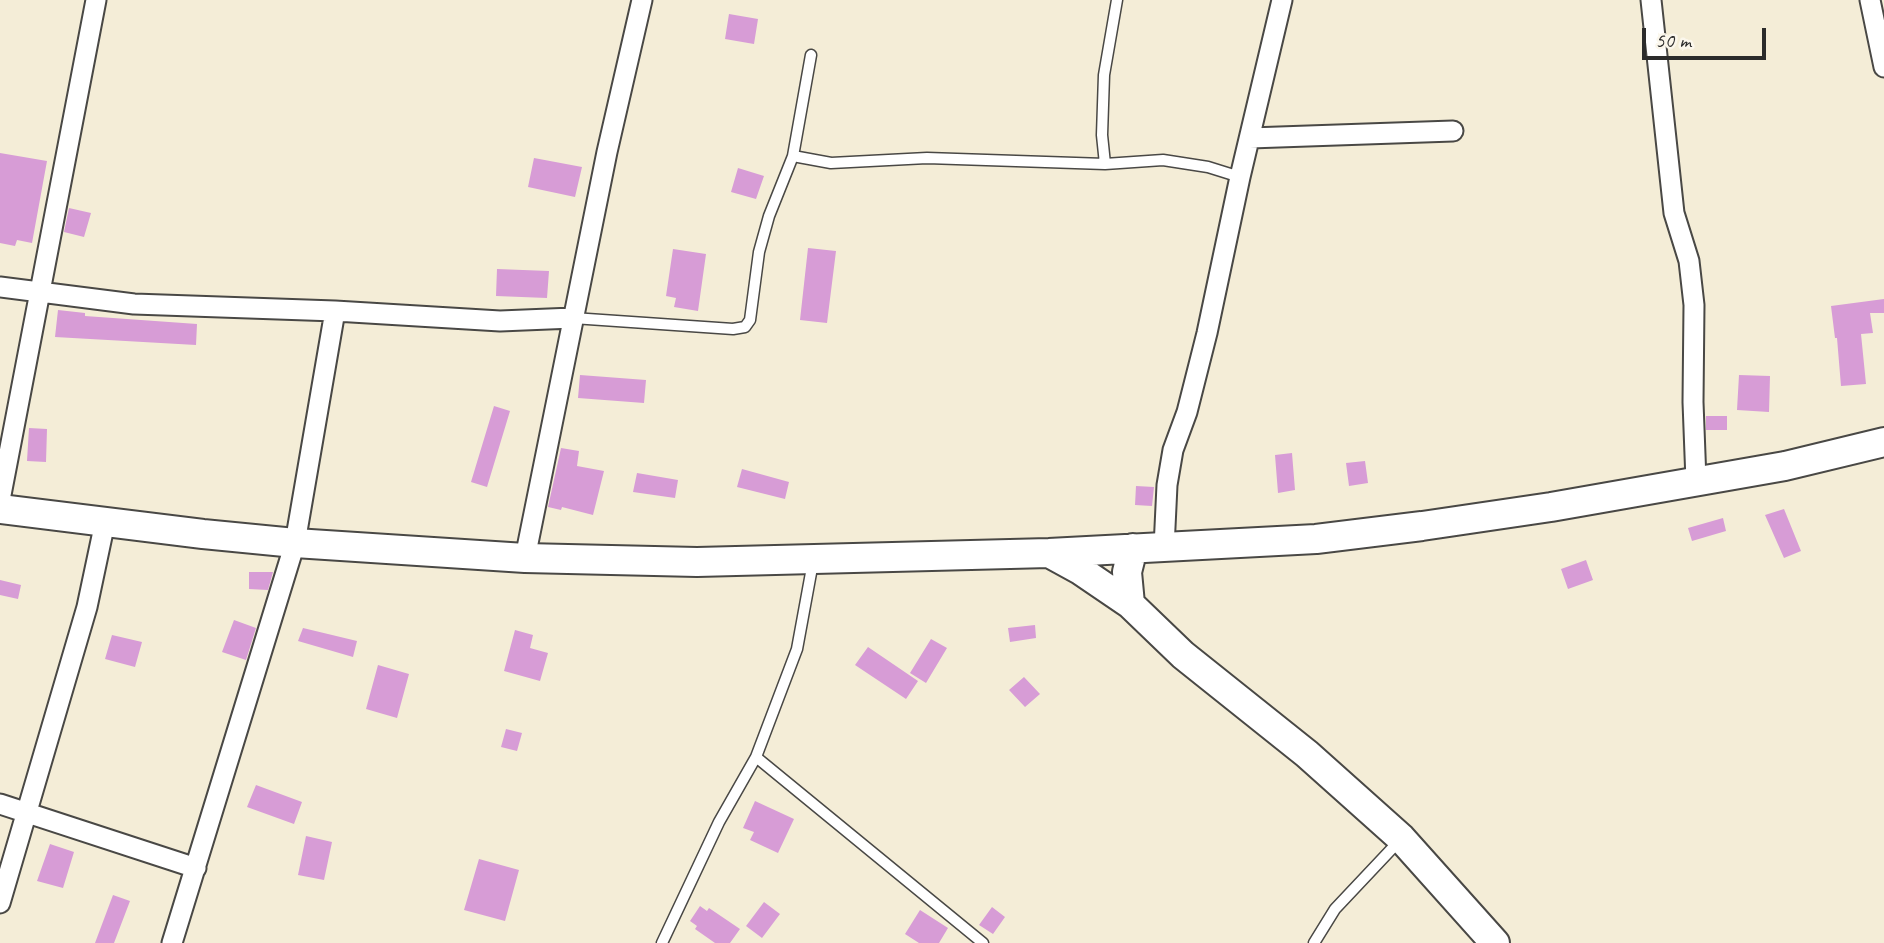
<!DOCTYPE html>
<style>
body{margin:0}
#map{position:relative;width:1884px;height:943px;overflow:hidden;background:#f4edd7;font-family:Caveat,sans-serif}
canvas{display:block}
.scale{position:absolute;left:1642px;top:28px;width:124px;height:32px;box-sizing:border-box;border:4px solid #2b2b2b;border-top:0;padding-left:9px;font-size:21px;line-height:24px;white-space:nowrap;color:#2b2b2b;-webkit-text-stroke:5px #fbf7ec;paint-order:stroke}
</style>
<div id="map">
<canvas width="1884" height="943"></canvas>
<div class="scale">50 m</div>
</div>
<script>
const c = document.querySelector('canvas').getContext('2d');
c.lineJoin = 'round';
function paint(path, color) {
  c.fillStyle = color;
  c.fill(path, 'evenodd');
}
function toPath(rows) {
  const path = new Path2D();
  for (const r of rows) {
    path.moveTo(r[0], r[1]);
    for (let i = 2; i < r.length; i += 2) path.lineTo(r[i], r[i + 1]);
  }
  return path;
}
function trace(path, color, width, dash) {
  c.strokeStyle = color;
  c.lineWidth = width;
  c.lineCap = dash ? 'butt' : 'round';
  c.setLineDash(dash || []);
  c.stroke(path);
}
const building = toPath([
 [729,14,758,19,754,44,725,39],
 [0,153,47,161,32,243,17,240,15,246,0,243],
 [534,158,582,167,575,197,528,187],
 [738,168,764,176,756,199,731,192],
 [69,208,91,213,84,237,64,232],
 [808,248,836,251,827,323,800,320],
 [673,249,706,254,698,311,674,307,676,298,666,296],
 [497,269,549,271,547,298,496,296],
 [1884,299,1884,313,1870,313,1873,333,1861,334,1866,384,1841,386,1837,338,1835,338,1831,306],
 [58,310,85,313,85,316,197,324,196,345,55,337],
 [580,375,646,380,644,403,578,398],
 [1739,375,1770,376,1769,412,1737,410],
 [494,406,510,411,487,487,471,482],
 [1706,416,1727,416,1727,430,1706,430],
 [29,428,47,429,46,462,27,461],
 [561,448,579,451,577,466,604,471,593,515,562,507,561,510,548,507],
 [1292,453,1295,490,1278,493,1275,455],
 [1365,461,1368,483,1349,486,1346,463],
 [742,469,789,482,785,499,737,487],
 [637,473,678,480,675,498,633,492],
 [1136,486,1154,487,1152,506,1135,505],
 [1784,509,1801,551,1784,558,1765,515],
 [1723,518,1726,531,1692,541,1688,528],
 [1586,560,1593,580,1568,589,1561,569],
 [249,572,273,572,268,590,249,589],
 [0,580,21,585,18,599,0,595],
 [234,620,256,628,246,660,222,652],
 [1035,625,1036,638,1010,642,1008,628],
 [303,628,357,641,353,657,298,641],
 [515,630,533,635,530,648,548,653,540,681,504,671],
 [112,635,142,642,135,667,105,659],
 [931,639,947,648,926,683,910,673],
 [868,647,918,681,906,699,855,665],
 [378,665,409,674,397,718,366,709],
 [1024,677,1040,694,1025,707,1009,690],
 [506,729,522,733,517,751,501,747],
 [256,785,302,802,294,824,247,807],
 [755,801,794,819,778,853,750,840,754,832,743,828],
 [306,836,332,842,324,880,298,875],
 [50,844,74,852,63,888,37,881],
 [479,859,519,870,505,921,464,910],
 [113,895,130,901,114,943,95,943],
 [764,902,780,914,762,938,746,926],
 [700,906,707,911,709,908,740,929,730,943,715,943,695,929,697,926,690,921],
 [992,907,1005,917,993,934,979,925],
 [920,910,948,928,939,943,919,943,905,934]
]);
const lane = toPath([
 [793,156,811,55],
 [1105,164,1102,135,1104,75,1117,0],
 [573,318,733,329,745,327,750,320,759,252,769,216,793,156,831,163,927,158,1105,164,1163,160,1208,167,1240,177],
 [756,757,983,943],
 [662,943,719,822,756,757,797,649,813,562],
 [1314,943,1335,909,1401,839]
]);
const street = toPath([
 [1651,0,1674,213,1689,261,1694,305,1693,402,1696,481],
 [1870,0,1884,67],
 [1250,138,1453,131],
 [0,287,134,304,335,311,500,321,573,318],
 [0,500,96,0],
 [1164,548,1167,485,1173,450,1187,412,1207,333,1240,177,1282,0],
 [525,558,607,152,642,0],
 [0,804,196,868],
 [0,903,87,607,105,522],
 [172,943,295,543,335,311]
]);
const secondary = toPath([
 [0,509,203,534,295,543,525,558,697,562,1049,553,1316,539,1422,526,1551,507,1785,466,1884,442],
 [1049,553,1080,570,1130,604,1183,655,1307,754,1401,838,1495,943],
 [1130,604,1127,572,1133,548]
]);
paint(building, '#d79cd6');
trace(lane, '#494845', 13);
trace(street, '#494845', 23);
trace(secondary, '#494845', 32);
trace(lane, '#fff', 10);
trace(street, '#fff', 19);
trace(secondary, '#fff', 28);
</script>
